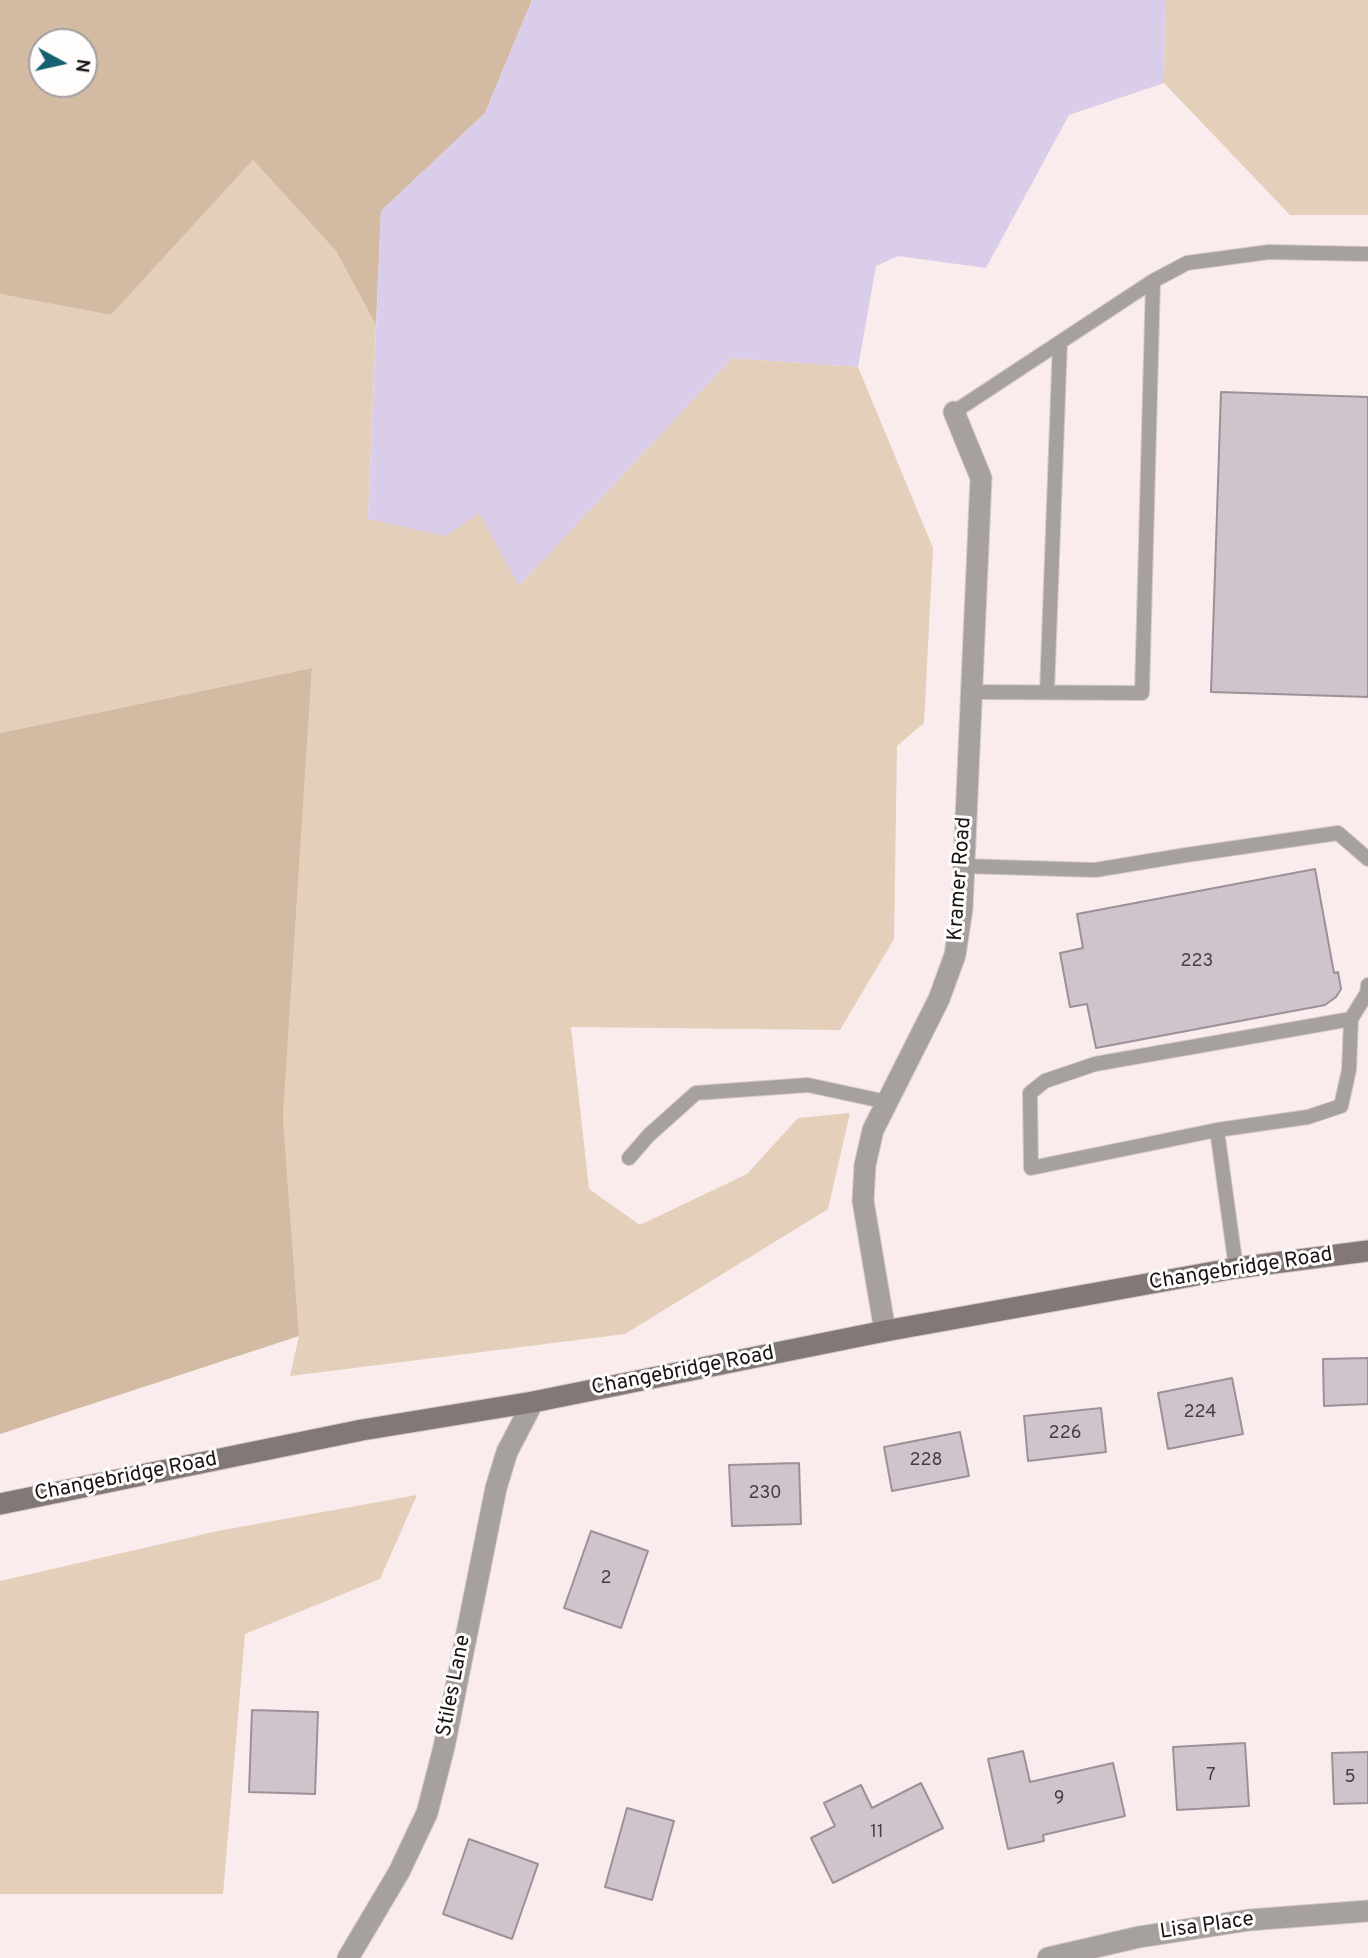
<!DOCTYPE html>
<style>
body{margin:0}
#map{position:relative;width:1368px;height:1958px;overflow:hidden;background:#faebed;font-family:Overpass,sans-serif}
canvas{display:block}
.north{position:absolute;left:28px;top:28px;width:70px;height:70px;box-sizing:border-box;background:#fffcfc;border:2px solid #a39fa0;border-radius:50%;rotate:98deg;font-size:19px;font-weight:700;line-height:28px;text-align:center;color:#191415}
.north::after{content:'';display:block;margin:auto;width:24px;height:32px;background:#17606f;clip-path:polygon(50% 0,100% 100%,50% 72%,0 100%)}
</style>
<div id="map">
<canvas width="1368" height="1958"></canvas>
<div class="north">N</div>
</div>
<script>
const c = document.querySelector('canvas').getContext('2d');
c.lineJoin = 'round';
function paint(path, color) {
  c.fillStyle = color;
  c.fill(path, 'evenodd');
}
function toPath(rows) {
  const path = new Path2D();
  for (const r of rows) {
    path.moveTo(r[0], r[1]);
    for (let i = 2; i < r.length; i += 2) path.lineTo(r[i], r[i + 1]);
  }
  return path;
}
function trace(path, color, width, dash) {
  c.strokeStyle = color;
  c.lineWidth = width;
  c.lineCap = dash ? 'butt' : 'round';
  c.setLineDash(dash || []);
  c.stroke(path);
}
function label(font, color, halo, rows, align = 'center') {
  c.font = font + ' Overpass,sans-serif';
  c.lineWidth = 6;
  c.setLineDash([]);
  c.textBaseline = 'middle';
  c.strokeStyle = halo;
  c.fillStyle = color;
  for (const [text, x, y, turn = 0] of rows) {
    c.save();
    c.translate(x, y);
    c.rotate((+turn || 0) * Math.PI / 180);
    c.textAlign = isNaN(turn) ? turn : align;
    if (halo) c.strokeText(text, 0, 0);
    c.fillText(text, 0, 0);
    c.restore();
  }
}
const green = toPath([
 [1165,0,1368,0,1368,215,1290,215,1164,83],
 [253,160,336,251,376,325,368,519,479,512,519,586,732,358,858,367,933,548,924,723,897,746,894,939,840,1030,571,1027,589,1189,640,1225,747,1174,798,1118,850,1113,828,1209,625,1334,290,1376,299,1336,283,1117,312,668,0,733,0,294,111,315],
 [417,1495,380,1579,245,1634,223,1894,0,1894,0,1581,218,1531]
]);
const forest = toPath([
 [0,0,532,0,485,113,381,211,376,325,336,251,253,160,111,315,0,294],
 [42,42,84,42,84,84,42,84],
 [312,668,283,1117,299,1336,0,1434,0,733]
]);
const water = toPath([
 [532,0,1165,0,1164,83,1069,115,986,268,898,256,876,266,858,367,732,358,519,586,479,513,445,536,368,519,381,211,485,113]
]);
const building = toPath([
 [1221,392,1368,397,1368,697,1211,692,1221,392],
 [1315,869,1334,973,1338,972,1341,989,1336,997,1325,1005,1096,1048,1087,1004,1070,1007,1060,953,1083,948,1077,914,1315,869],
 [1368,1358,1368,1404,1324,1406,1323,1359,1368,1358],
 [1232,1378,1243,1434,1168,1449,1158,1393,1232,1378],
 [1101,1408,1106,1452,1028,1461,1024,1416,1101,1408],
 [960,1432,969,1476,892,1491,884,1447,960,1432],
 [799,1463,801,1524,732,1526,729,1465,799,1463],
 [591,1531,648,1551,621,1628,564,1608,591,1531],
 [252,1710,318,1712,315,1794,249,1792,252,1710],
 [1245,1743,1249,1806,1177,1810,1173,1747,1245,1743],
 [1023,1751,1030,1782,1113,1763,1125,1816,1043,1835,1044,1841,1008,1849,988,1759,1023,1751],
 [1368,1752,1368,1803,1334,1804,1332,1753,1368,1752],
 [921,1783,943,1828,833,1883,811,1838,835,1826,824,1803,861,1785,872,1808,921,1783],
 [627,1808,674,1821,652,1900,605,1887,627,1808],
 [469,1839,538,1864,512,1939,443,1914,469,1839]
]);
const lane = toPath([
 [954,412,1153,281,1187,263,1269,252,1368,254],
 [971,692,1142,693,1153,281],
 [1047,692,1060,342],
 [963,866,1095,870,1186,855,1338,833,1368,859],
 [1217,1130,1308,1117,1341,1106,1349,1070,1351,1019],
 [629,1158,649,1135,696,1093,808,1085,887,1102],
 [1236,1268,1217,1130,1031,1168,1030,1093,1045,1081,1095,1064,1351,1019,1367,993,1368,985]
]);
const street = toPath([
 [885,1331,863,1201,865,1165,873,1130,939,999,955,955,962,909,981,478,954,412],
 [348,1958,399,1872,427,1813,444,1747,496,1488,507,1452,533,1402],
 [1048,1958,1139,1937,1249,1920,1368,1911]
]);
const secondary = toPath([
 [0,1504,362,1430,533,1402,885,1331,1236,1268,1368,1251]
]);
const numberNames = [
 ["223",1197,962],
 ["224",1200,1413],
 ["226",1065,1434],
 ["228",926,1461],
 ["230",765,1494],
 ["2",606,1579],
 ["7",1211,1776],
 ["5",1350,1778],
 ["9",1059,1799],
 ["11",877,1833]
];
const streetNames = [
 ["Kramer Road",961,879,-86],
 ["Changebridge Road",1241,1270,-9],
 ["Changebridge Road",683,1372,-11],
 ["Changebridge Road",126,1478,-11],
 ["Stiles Lane",455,1686,-79],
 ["Lisa Place",1207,1927,-8]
];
paint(green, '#e4cfba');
paint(forest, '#d2baa3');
paint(water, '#dacdea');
paint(building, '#cfc4cc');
trace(building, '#9b9198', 2);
trace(lane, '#d6c9ca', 16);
trace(street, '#d6c9ca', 23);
trace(secondary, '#d6c9ca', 23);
trace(lane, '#a6a09e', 14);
trace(street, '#a6a09e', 21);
trace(secondary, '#827977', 21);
label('18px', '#464043', null, numberNames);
label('21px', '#191415', '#fffcfc', streetNames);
</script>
